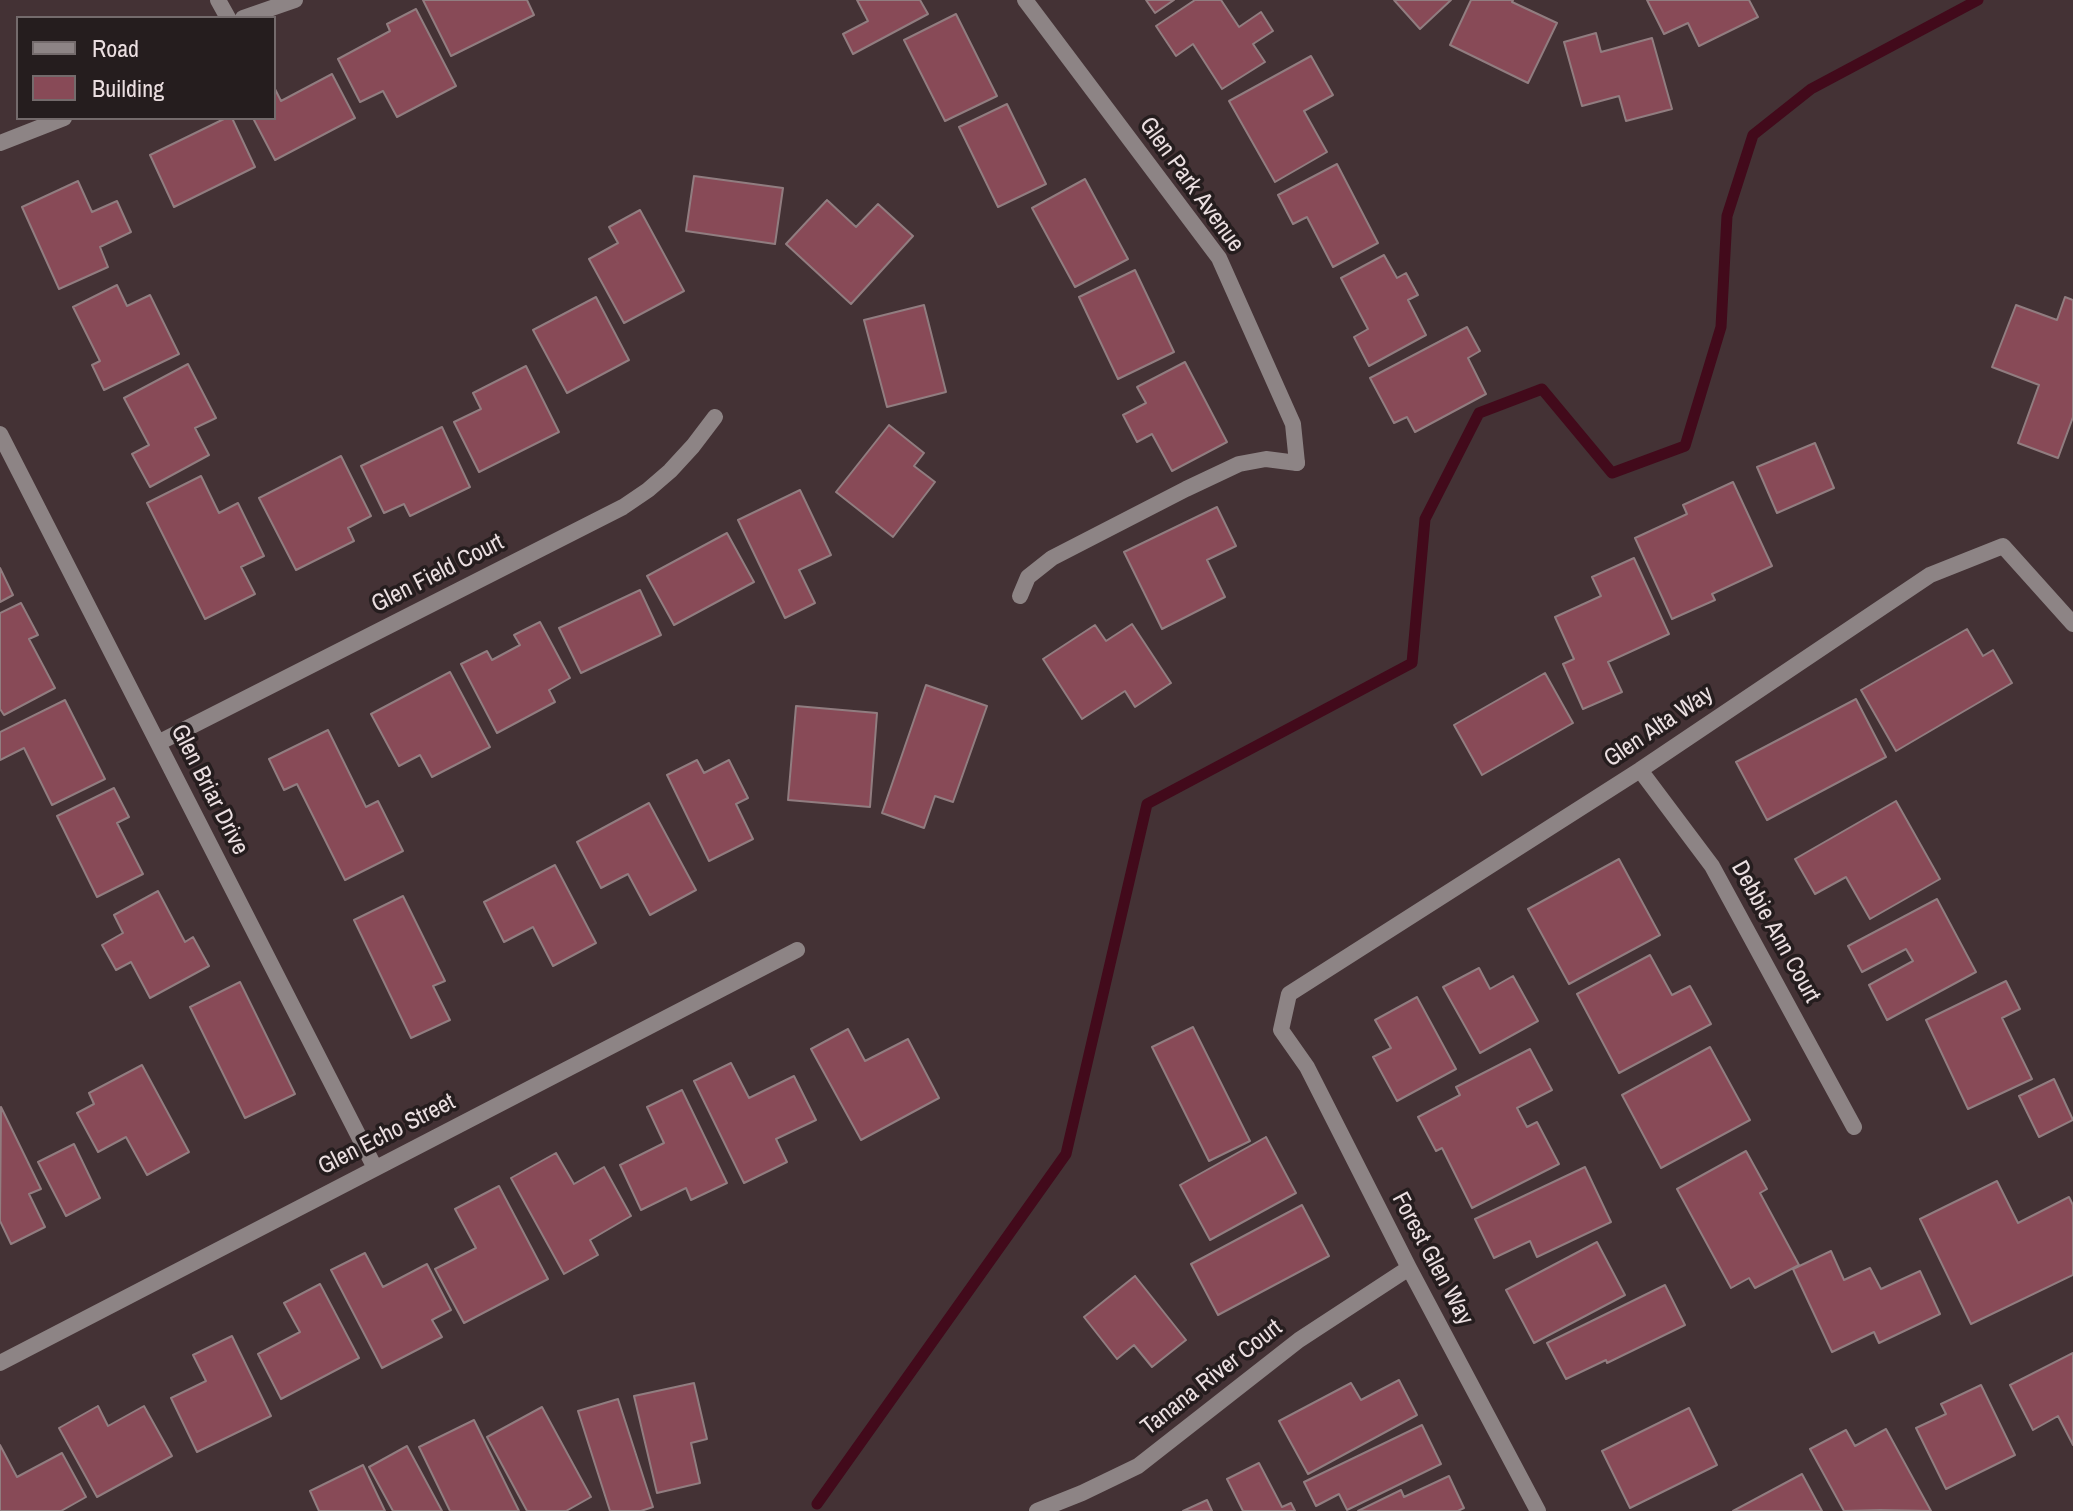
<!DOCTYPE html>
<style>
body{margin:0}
#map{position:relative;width:2073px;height:1511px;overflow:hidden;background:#443235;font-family:"Archivo Narrow",sans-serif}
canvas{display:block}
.legend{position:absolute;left:16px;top:16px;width:260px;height:104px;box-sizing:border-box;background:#251d1e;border:2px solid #746b6c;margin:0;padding:10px 14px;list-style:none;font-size:24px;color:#ebdfe1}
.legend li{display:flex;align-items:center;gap:16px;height:40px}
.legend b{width:40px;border:2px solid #746b6c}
</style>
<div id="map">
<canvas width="2073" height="1511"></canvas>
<ul class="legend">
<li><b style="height:10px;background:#8d8485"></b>Road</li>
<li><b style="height:22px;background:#884a57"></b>Building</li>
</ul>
</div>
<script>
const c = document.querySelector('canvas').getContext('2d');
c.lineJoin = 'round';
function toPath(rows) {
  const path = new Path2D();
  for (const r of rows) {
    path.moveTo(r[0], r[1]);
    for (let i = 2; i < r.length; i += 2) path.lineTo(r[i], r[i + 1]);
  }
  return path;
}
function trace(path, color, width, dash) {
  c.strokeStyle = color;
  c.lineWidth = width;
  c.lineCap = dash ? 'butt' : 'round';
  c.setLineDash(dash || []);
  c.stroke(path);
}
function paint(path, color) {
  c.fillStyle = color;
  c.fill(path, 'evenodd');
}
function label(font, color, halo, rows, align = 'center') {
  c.font = font + ' "Archivo Narrow",sans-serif';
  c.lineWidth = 7;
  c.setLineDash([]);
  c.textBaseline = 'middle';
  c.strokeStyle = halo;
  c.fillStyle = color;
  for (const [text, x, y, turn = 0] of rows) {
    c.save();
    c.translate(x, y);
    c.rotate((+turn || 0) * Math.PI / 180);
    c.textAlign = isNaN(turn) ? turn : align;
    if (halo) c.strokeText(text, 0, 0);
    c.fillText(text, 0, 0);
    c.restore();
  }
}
const stream = toPath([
 [817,1504,1066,1154,1147,804,1412,663,1425,519,1479,413,1542,389,1612,473,1685,446,1721,327,1727,216,1753,135,1811,89,1978,0]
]);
const building = toPath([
 [423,0,527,0,534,15,451,56,423,0],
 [857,0,920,0,928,14,853,54,843,34,868,21,857,0],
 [1146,0,1174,0,1155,13,1146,0],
 [1195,0,1221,0,1239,27,1261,12,1273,31,1253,44,1265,62,1222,89,1193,44,1176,56,1156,26,1195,0],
 [1394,0,1451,0,1420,29,1394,0],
 [1471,0,1513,0,1512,2,1557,23,1528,83,1450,45,1471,0],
 [1647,0,1749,0,1758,17,1699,46,1688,23,1664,34,1647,0],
 [416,9,456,86,397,117,383,91,360,102,338,59,390,31,387,24,416,9],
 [956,14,997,96,945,121,904,40,956,14],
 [1596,33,1601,52,1652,38,1672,109,1626,121,1619,96,1582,106,1564,42,1596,33],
 [1311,56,1333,95,1304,111,1327,152,1275,182,1229,101,1311,56],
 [332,74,355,118,275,160,253,118,274,118,274,87,281,101,332,74],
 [1007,104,1046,184,998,207,959,127,1007,104],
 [226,118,232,118,255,167,174,207,150,155,226,118],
 [1337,164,1378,243,1333,267,1307,217,1293,224,1278,195,1337,164],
 [694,176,783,188,775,244,686,231,694,176],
 [1085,179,1128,259,1075,287,1032,208,1085,179],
 [78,181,92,212,117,201,131,232,100,247,108,267,59,289,22,207,78,181],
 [827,200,856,227,878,204,913,236,851,304,786,244,827,200],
 [640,210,684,291,624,323,589,259,618,243,609,227,640,210],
 [1384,255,1397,278,1406,273,1418,295,1408,300,1426,335,1369,366,1354,337,1368,329,1341,278,1384,255],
 [1135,270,1174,352,1118,379,1079,297,1135,270],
 [117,285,127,306,150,295,179,354,104,390,92,365,100,361,73,307,117,285],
 [596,297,629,360,567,393,533,330,596,297],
 [2065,297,2073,300,2073,417,2058,458,2018,443,2039,385,1992,367,2016,305,2057,320,2065,297],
 [924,305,946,392,887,407,864,320,924,305],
 [1467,327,1480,351,1468,358,1486,394,1415,432,1407,417,1394,423,1370,378,1467,327],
 [1185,362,1227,442,1172,471,1152,434,1137,442,1123,415,1146,403,1137,387,1185,362],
 [188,364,216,418,195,428,209,455,150,487,132,454,149,445,124,398,188,364],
 [526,366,559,432,479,472,454,422,481,409,473,393,526,366],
 [889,425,924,453,914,466,935,482,893,537,836,492,889,425],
 [442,427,470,487,410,516,404,504,384,513,361,466,442,427],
 [1815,443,1834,488,1777,513,1757,467,1815,443],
 [341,456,371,516,348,528,354,541,296,570,259,498,341,456],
 [201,476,219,513,238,503,264,556,241,567,255,594,205,619,147,503,201,476],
 [1733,482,1772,566,1712,594,1715,600,1672,619,1635,538,1687,514,1683,505,1733,482],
 [800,490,831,555,799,570,815,603,785,618,738,520,800,490],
 [1217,507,1236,546,1207,560,1225,597,1162,629,1124,552,1217,507],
 [727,533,754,582,674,625,647,576,727,533],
 [1634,558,1669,634,1608,662,1622,692,1583,709,1563,664,1574,659,1555,617,1601,596,1592,577,1634,558],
 [0,568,13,595,0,602,0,568],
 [640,590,661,635,581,673,559,628,640,590],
 [21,603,38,635,29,639,55,688,4,715,0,709,0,613,21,603],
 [540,622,570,678,549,690,555,702,497,733,461,664,487,651,492,660,520,645,514,635,540,622],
 [1132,624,1171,683,1135,707,1125,691,1082,719,1043,659,1095,625,1106,641,1132,624],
 [1967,629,1983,656,1993,650,2012,683,1896,751,1861,690,1967,629],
 [450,672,490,747,432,777,420,755,399,766,371,714,450,672],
 [1545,673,1573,723,1482,775,1454,725,1545,673],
 [926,685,987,706,953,802,935,796,924,828,882,813,926,685],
 [1856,699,1886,757,1767,820,1736,762,1856,699],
 [65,700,105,779,52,805,24,748,0,760,0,732,65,700],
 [796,706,877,713,870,807,788,800,796,706],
 [328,730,366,807,378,801,403,851,345,880,297,784,284,790,269,759,328,730],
 [697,760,704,773,729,760,748,798,736,804,753,839,709,861,667,775,697,760],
 [114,788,129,817,117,823,143,874,97,897,57,816,114,788],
 [1896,801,1940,879,1870,919,1846,877,1815,894,1795,859,1896,801],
 [649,803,696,890,650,915,628,874,601,888,577,842,649,803],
 [1619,859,1660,935,1569,984,1528,909,1619,859],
 [555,865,596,943,553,966,533,927,504,942,484,902,555,865],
 [158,891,185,942,193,937,209,966,150,998,131,962,116,970,102,945,123,933,114,915,158,891],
 [403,896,445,981,433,986,450,1020,411,1038,354,920,403,896],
 [1937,899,1976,972,1887,1020,1869,985,1913,961,1906,949,1862,972,1848,946,1937,899],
 [1650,955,1672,995,1690,986,1711,1024,1619,1073,1577,994,1650,955],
 [1479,968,1490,989,1513,976,1538,1021,1480,1053,1443,987,1479,968],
 [2006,981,2020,1009,2002,1018,2032,1079,1968,1109,1926,1020,2006,981],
 [240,982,295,1094,245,1118,190,1007,240,982],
 [1417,997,1456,1069,1397,1101,1373,1057,1391,1048,1375,1020,1417,997],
 [1193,1027,1250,1141,1209,1161,1152,1047,1193,1027],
 [848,1029,865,1061,908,1039,939,1098,861,1140,811,1049,848,1029],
 [1710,1047,1750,1120,1661,1168,1622,1095,1710,1047],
 [1530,1049,1552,1090,1517,1108,1527,1127,1537,1122,1559,1164,1472,1208,1442,1148,1436,1151,1418,1117,1460,1095,1456,1087,1530,1049],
 [731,1063,749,1098,794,1076,816,1120,776,1139,787,1162,744,1183,694,1081,731,1063],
 [142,1065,189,1152,147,1175,126,1137,98,1152,77,1113,94,1104,89,1093,142,1065],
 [2054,1079,2073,1120,2039,1137,2019,1096,2054,1079],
 [682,1090,727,1183,691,1200,686,1188,641,1210,620,1165,664,1143,647,1107,682,1090],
 [1,1107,41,1189,29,1194,45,1227,11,1244,0,1221,1,1107],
 [1266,1137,1296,1193,1210,1240,1180,1185,1266,1137],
 [74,1144,100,1198,66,1216,38,1162,74,1144],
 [1746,1151,1767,1189,1760,1193,1799,1265,1755,1288,1749,1278,1731,1288,1677,1189,1746,1151],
 [556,1153,574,1184,604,1167,631,1216,590,1240,598,1255,564,1274,511,1178,556,1153],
 [1585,1167,1611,1222,1537,1257,1530,1241,1494,1258,1475,1219,1585,1167],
 [1997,1181,2018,1223,2069,1197,2073,1205,2073,1275,1971,1324,1920,1219,1997,1181],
 [499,1186,548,1279,464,1323,435,1269,476,1248,455,1209,499,1186],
 [1302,1205,1329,1256,1218,1315,1191,1264,1302,1205],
 [1597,1242,1625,1295,1534,1343,1506,1290,1597,1242],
 [1831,1251,1844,1280,1870,1268,1881,1289,1920,1271,1940,1314,1879,1343,1874,1332,1832,1352,1793,1269,1831,1251],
 [365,1253,383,1287,427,1264,451,1310,432,1320,442,1337,382,1368,331,1270,365,1253],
 [1135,1276,1186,1340,1152,1367,1134,1345,1117,1359,1084,1317,1135,1276],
 [320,1284,359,1358,281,1399,258,1354,300,1332,284,1303,320,1284],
 [1665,1285,1685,1325,1607,1363,1606,1360,1566,1379,1547,1343,1665,1285],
 [232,1336,271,1416,197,1452,171,1398,206,1381,193,1355,232,1336],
 [2073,1353,2073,1445,2058,1416,2033,1430,2010,1385,2073,1353],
 [1399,1380,1417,1415,1308,1474,1279,1421,1351,1383,1361,1400,1399,1380],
 [694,1383,707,1439,691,1443,700,1483,657,1493,634,1396,694,1383],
 [1981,1385,2015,1455,1946,1489,1916,1428,1946,1414,1941,1404,1981,1385],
 [618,1399,653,1507,641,1511,610,1511,578,1411,618,1399],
 [98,1406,108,1426,144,1406,172,1456,97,1497,59,1428,98,1406],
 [542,1407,591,1497,566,1511,527,1511,487,1437,542,1407],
 [1689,1408,1717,1465,1630,1508,1602,1451,1689,1408],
 [474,1420,519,1511,450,1511,419,1447,474,1420],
 [1422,1425,1441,1464,1347,1510,1339,1494,1316,1506,1304,1482,1422,1425],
 [1886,1429,1931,1511,1880,1510,1844,1511,1810,1449,1846,1430,1855,1446,1886,1429],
 [0,1445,17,1477,62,1453,86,1497,61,1511,0,1511,0,1445],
 [407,1446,442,1511,393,1511,369,1467,407,1446],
 [1259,1463,1282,1507,1291,1503,1295,1511,1243,1511,1227,1479,1259,1463],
 [363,1465,385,1511,319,1511,310,1491,363,1465],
 [1802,1474,1822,1511,1733,1511,1802,1474],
 [1449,1476,1464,1508,1458,1511,1358,1511,1401,1490,1404,1497,1449,1476],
 [1207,1500,1212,1511,1183,1511,1207,1500]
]);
const service = toPath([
 [1020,596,1028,577,1052,558,1186,489,1239,464,1266,459,1297,463]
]);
const minor = toPath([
 [218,0,228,18],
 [1025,0,1219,258,1293,424,1297,463],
 [243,18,295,0],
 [0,143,64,118],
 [0,434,375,1168],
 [158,743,623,507,648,490,670,471,693,446,715,417],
 [1640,770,1712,866,1854,1127],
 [0,1363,797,950],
 [1037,1511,1082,1493,1138,1466,1299,1340,1409,1268],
 [1538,1511,1409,1268,1307,1067,1281,1030,1289,994,1640,770,1930,575,2003,546,2073,624]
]);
const streetNames = [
 ["Glen Park Avenue",1191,185,54],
 ["Glen Field Court",438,574,-27],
 ["Glen Alta Way",1659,727,-34],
 ["Glen Briar Drive",209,790,63],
 ["Debbie Ann Court",1775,932,61],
 ["Glen Echo Street",387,1135,-27],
 ["Forest Glen Way",1432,1259,62],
 ["Tanana River Court",1212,1378,-38]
];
trace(stream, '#420a1b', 11);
paint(building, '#884a57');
trace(building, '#917d80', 2);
trace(service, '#8d8485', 16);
trace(minor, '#8d8485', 16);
label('24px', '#ebdfe1', '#251d1e', streetNames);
</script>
